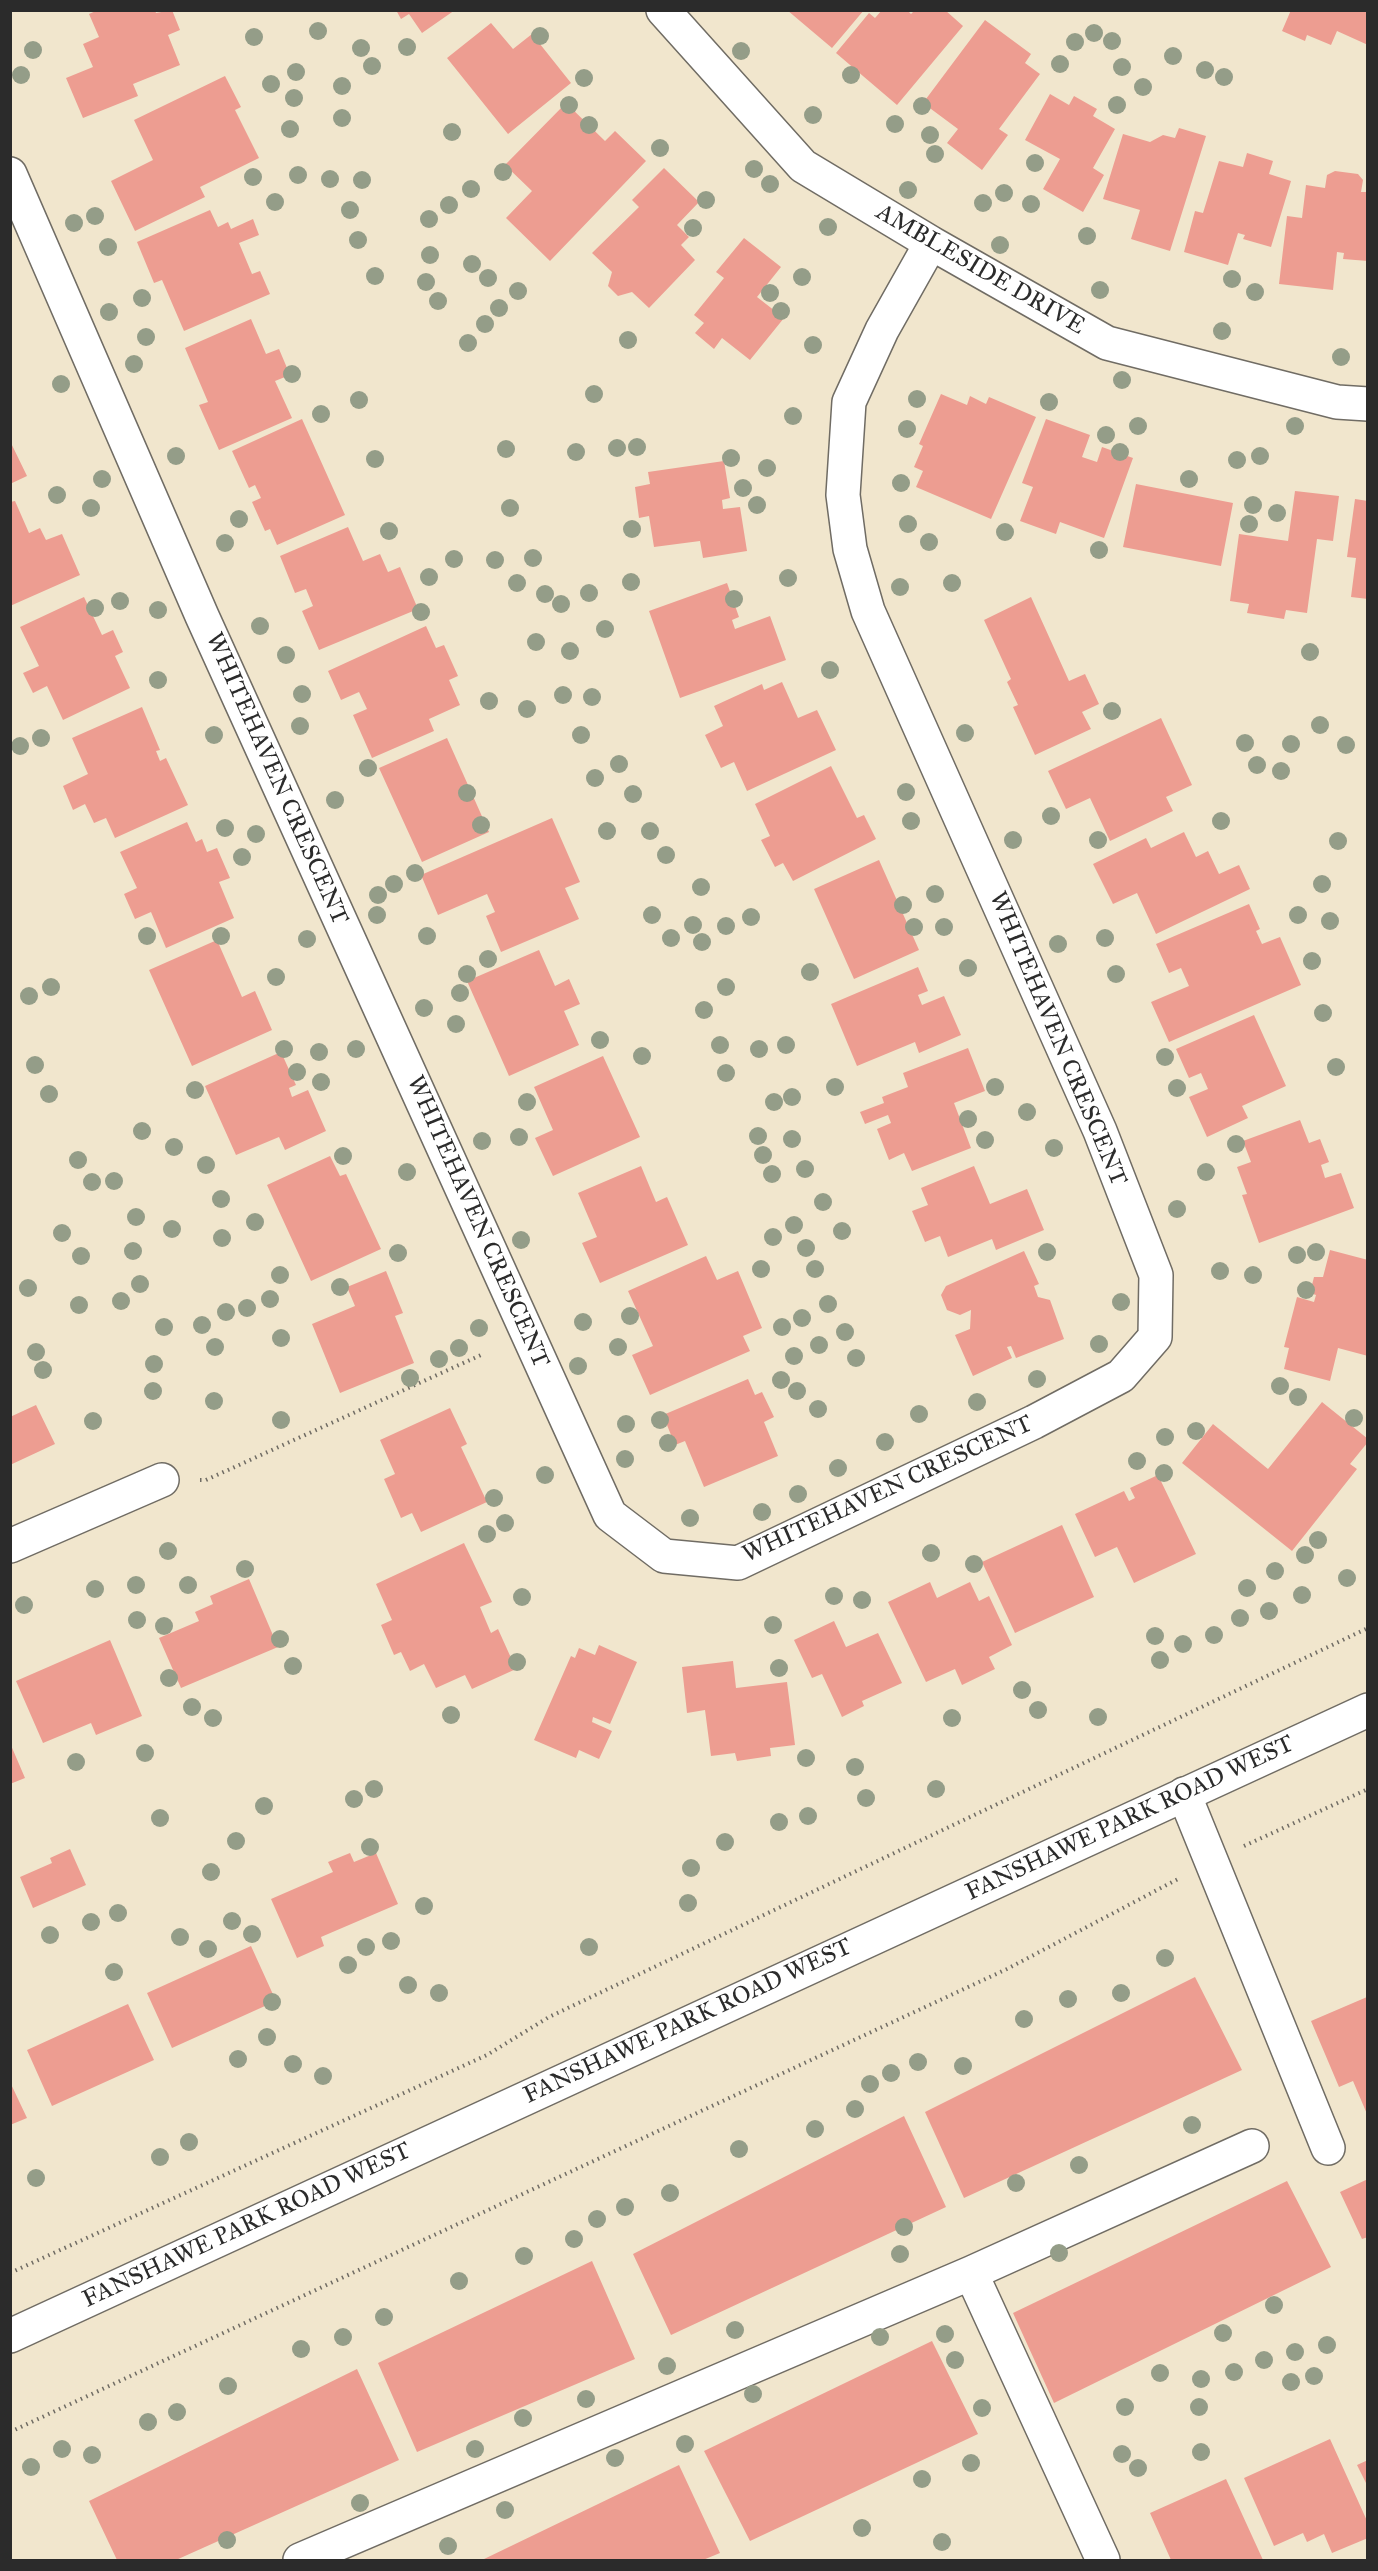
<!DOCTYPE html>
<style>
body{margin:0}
#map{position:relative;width:1378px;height:2571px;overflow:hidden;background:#f1e6cd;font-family:"IM FELL Great Primer",serif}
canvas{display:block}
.frame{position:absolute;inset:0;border:12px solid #2b2b2b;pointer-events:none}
</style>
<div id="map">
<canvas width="1378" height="2571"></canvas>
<div class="frame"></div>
</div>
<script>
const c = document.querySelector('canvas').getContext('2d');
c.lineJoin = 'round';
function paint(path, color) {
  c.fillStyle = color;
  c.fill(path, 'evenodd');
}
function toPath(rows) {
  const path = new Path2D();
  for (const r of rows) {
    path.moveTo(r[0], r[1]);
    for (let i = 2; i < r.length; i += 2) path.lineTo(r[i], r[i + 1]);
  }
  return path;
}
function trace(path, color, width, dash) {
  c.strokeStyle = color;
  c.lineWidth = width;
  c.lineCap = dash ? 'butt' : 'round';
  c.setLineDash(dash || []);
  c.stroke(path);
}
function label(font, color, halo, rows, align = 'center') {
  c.font = font + ' "IM FELL Great Primer",serif';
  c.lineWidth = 5;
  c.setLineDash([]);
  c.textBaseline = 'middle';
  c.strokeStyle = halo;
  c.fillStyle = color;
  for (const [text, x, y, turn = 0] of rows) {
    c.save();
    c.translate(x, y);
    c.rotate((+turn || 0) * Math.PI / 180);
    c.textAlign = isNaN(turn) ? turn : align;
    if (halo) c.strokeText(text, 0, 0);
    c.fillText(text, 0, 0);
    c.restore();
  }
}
const building = toPath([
 [98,10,155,10,156,13,172,10,180,30,168,35,180,65,133,84,138,96,83,118,66,78,93,67,83,44,99,37,89,14],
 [396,10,455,10,422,33,409,14,401,19],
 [787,10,864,10,832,48],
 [882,10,907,10,911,14,915,10,945,10,963,26,897,105,836,53,869,13,875,18],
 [1291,10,1368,10,1368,45,1337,31,1331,45,1307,35,1305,41,1282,31],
 [985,20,1031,54,1025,63,1040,74,999,129,1008,135,982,170,947,143,958,129,923,103],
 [491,23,513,49,532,34,571,83,508,134,447,58],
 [225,76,241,107,235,110,259,158,200,187,205,197,135,231,111,181,153,160,134,120],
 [1050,94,1069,105,1074,96,1097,109,1093,116,1115,129,1093,168,1104,175,1083,212,1043,189,1060,159,1025,140],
 [566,103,605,141,615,131,646,161,550,261,506,218,532,191,505,165],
 [1179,128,1206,136,1170,251,1131,239,1140,210,1103,199,1123,134,1150,142,1163,135,1175,138],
 [1247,153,1273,161,1269,174,1291,181,1271,247,1243,239,1245,235,1238,233,1228,265,1184,252,1195,211,1203,213,1219,161,1243,167],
 [664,168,699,202,677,225,689,237,681,245,695,260,649,308,632,292,618,296,608,286,612,272,592,253,639,207,632,200],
 [1335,171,1358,174,1363,180,1361,192,1368,192,1368,261,1343,259,1344,253,1337,252,1333,290,1279,284,1287,216,1302,218,1306,185,1325,188,1327,175],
 [210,210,218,227,228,222,231,229,253,219,259,235,239,243,252,274,260,271,270,294,184,331,162,280,154,283,137,242],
 [744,238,781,267,757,297,784,318,750,360,722,338,714,349,695,333,704,323,694,315,724,278,716,272],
 [251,319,266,354,279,349,290,375,275,381,292,418,219,450,199,405,208,402,185,348],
 [941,394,967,405,970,396,986,404,989,397,1036,417,991,519,916,487,923,471,914,467,923,446,919,444],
 [302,419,345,515,277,545,270,529,265,531,252,502,261,498,255,485,249,488,232,451],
 [1046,419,1090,435,1082,457,1097,462,1102,447,1133,458,1104,538,1060,522,1056,534,1020,521,1033,487,1022,483],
 [10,441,27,476,10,484],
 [724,461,730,498,722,500,723,509,740,507,747,551,703,558,700,541,654,547,649,516,639,518,635,487,650,484,648,472],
 [1136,484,1233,503,1221,566,1123,547],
 [1295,491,1339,496,1333,541,1317,539,1307,613,1286,610,1284,619,1247,613,1249,604,1230,601,1239,534,1288,541],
 [1355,499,1368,501,1368,599,1351,597,1356,558,1347,557],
 [15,501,29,533,40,528,46,540,62,534,80,575,10,606,10,502],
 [348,527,363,561,380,554,388,572,400,567,418,609,319,650,302,611,313,606,306,589,295,593,280,556],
 [727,583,739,617,732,620,735,629,770,616,786,660,680,698,649,611],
 [84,597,102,635,113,630,123,652,115,656,130,688,63,720,47,686,33,693,23,673,39,666,20,627],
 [1031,597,1069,681,1085,674,1099,704,1082,712,1091,729,1035,755,1013,707,1018,705,1007,682,1011,679,984,620],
 [426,626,436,648,444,645,458,676,449,680,460,705,429,719,434,731,372,758,353,715,367,709,359,692,341,700,328,671],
 [782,682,798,718,817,710,836,750,747,791,734,762,721,768,705,735,723,726,714,706,762,684,764,690],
 [142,707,160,750,156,751,160,761,166,758,188,805,115,838,106,818,94,823,85,804,73,810,63,786,88,774,72,738],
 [1161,718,1192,785,1166,797,1173,811,1110,841,1090,798,1066,809,1048,771],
 [447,738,489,832,422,862,379,768],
 [831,766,857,818,864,815,876,839,793,881,783,863,775,867,761,840,770,836,755,804],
 [552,818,580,882,565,888,579,919,501,952,486,916,495,912,487,894,438,915,421,875],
 [187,822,196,842,202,839,207,852,217,848,230,878,219,882,234,918,166,948,151,912,135,919,124,894,137,888,120,852],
 [1184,832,1196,857,1208,851,1219,874,1239,865,1250,889,1156,934,1137,893,1113,904,1093,864,1146,838,1151,848],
 [879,860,919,950,854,979,814,889],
 [1249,904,1260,929,1256,931,1262,944,1280,937,1301,985,1169,1042,1151,1002,1189,986,1181,968,1169,973,1156,944],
 [217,940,242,997,255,991,272,1030,192,1066,149,970],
 [539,950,555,986,569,979,580,1004,564,1011,579,1045,509,1076,467,981],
 [918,967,928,991,918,995,922,1005,944,996,961,1035,919,1053,915,1042,857,1066,831,1004],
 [1254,1015,1286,1086,1242,1106,1248,1118,1207,1137,1189,1097,1208,1089,1201,1073,1189,1078,1176,1049],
 [968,1048,985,1091,954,1103,971,1148,912,1171,904,1153,889,1160,877,1129,891,1123,888,1115,865,1124,860,1112,884,1103,882,1097,908,1087,903,1073],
 [281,1052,296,1085,289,1088,292,1097,308,1090,326,1131,285,1150,279,1137,236,1155,205,1086],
 [603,1056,640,1137,553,1176,535,1138,553,1130,534,1087],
 [1300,1120,1309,1143,1320,1139,1329,1162,1321,1165,1325,1178,1341,1173,1354,1208,1259,1243,1242,1195,1247,1194,1237,1167,1251,1162,1243,1141],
 [330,1156,340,1176,346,1174,381,1249,311,1281,267,1185],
 [641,1166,656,1202,667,1197,688,1245,600,1283,582,1243,597,1237,578,1193],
 [974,1166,990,1204,1027,1189,1044,1230,996,1250,992,1239,948,1257,940,1236,925,1242,912,1211,928,1205,921,1188],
 [1330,1250,1368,1260,1368,1356,1338,1348,1330,1381,1284,1369,1289,1348,1284,1347,1297,1297,1314,1302,1316,1295,1310,1293,1314,1277,1323,1277],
 [1024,1251,1039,1284,1034,1286,1038,1297,1050,1300,1064,1339,1016,1358,1011,1346,1007,1347,1012,1358,973,1376,955,1335,970,1329,971,1310,960,1315,947,1310,941,1295,946,1286],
 [706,1256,717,1280,738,1271,762,1328,743,1336,750,1351,650,1395,632,1355,653,1346,628,1291],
 [386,1271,403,1313,395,1316,414,1363,340,1393,312,1324,355,1306,347,1287],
 [748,1379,755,1395,762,1392,774,1417,764,1422,778,1456,704,1487,685,1441,675,1445,663,1415],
 [1322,1402,1368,1439,1368,1442,1350,1464,1357,1469,1292,1551,1182,1463,1213,1424,1268,1469],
 [36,1405,55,1444,10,1465,10,1417],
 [450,1408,467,1444,461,1447,487,1502,421,1532,412,1513,401,1518,384,1479,395,1474,380,1440],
 [1158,1475,1196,1554,1134,1583,1117,1547,1095,1557,1075,1514,1124,1491,1129,1501,1135,1498,1130,1488],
 [1062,1525,1094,1597,1015,1633,982,1562],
 [464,1543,492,1602,480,1607,491,1633,498,1629,516,1669,472,1689,465,1675,436,1688,424,1664,410,1671,401,1652,394,1655,381,1625,392,1620,376,1584],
 [249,1579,278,1647,181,1688,159,1638,199,1621,195,1612,213,1604,210,1596],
 [930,1582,937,1598,970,1582,979,1601,989,1596,1012,1645,989,1657,995,1669,962,1685,955,1669,926,1682,888,1602],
 [834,1621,846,1647,878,1633,902,1683,862,1701,864,1706,842,1717,822,1674,812,1678,794,1640],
 [110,1640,142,1716,96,1735,91,1723,43,1743,16,1681],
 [599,1645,637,1662,610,1724,593,1717,592,1722,612,1731,599,1759,579,1750,576,1758,534,1740,571,1656,575,1658,579,1648,595,1655],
 [733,1661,736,1688,787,1682,795,1745,770,1748,771,1756,737,1761,735,1753,711,1756,705,1710,687,1713,682,1667],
 [10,1743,25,1778,10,1784],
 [70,1849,86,1885,33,1908,20,1877,52,1863,50,1858],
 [350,1853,354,1862,376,1853,398,1904,321,1937,324,1946,297,1958,271,1899,333,1872,328,1862],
 [251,1946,276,2001,172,2048,147,1993],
 [1195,1977,1242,2070,964,2198,925,2112],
 [1367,1997,1367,2114,1353,2081,1339,2087,1311,2021],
 [128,2004,154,2060,52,2106,27,2050],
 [10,2082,27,2118,10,2125],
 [904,2116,946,2207,671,2335,633,2254],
 [1368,2179,1368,2237,1362,2239,1340,2192],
 [1287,2181,1331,2267,1054,2403,1013,2313],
 [592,2261,635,2359,417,2452,378,2363],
 [932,2341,978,2434,750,2541,704,2451],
 [357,2369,399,2460,176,2560,117,2560,89,2501],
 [1330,2439,1368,2523,1368,2538,1332,2553,1324,2534,1307,2542,1303,2533,1274,2546,1244,2478],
 [1368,2460,1368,2487,1357,2465],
 [679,2465,720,2553,703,2560,482,2560],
 [1226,2479,1263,2560,1171,2560,1150,2513]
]);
const path = toPath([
 [200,1480,206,1480,481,1355],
 [1244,1846,1368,1789],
 [10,2273,487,2055,549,2017,1368,1628],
 [10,2432,1007,1969,1178,1879]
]);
const minor = toPath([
 [663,10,803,166,931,243,1107,343,1337,402,1368,404],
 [10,174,202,616,610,1515,664,1556,738,1563,1034,1422,1121,1376,1155,1337,1156,1275,1100,1131,868,611,850,549,843,495,849,402,882,330,931,243],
 [10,1546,162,1480],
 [1184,1794,1328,2148],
 [971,2273,1103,2560],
 [300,2560,971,2273,1252,2146]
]);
const major = toPath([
 [10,2336,1368,1710]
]);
const trees = [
 [318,31],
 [1094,33],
 [540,36],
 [254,37],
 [1112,41],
 [1075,42],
 [407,47],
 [361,48],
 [33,50],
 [741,51],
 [1173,56],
 [1060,64],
 [372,66],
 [1122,67],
 [1205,70],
 [296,72],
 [21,75],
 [851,75],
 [1224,77],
 [584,78],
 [271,84],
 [342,86],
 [1143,87],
 [294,98],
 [569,105],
 [1117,105],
 [922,106],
 [813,115],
 [342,118],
 [895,124],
 [589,125],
 [290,129],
 [452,132],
 [930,135],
 [660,148],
 [935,154],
 [1035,163],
 [754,169],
 [503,172],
 [298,175],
 [253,177],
 [330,179],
 [362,180],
 [770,184],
 [471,189],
 [908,190],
 [1004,193],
 [706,200],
 [275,202],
 [983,203],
 [1031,204],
 [449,205],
 [350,210],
 [95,216],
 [429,219],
 [74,223],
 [828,227],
 [693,228],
 [1087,236],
 [358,240],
 [1000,245],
 [108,247],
 [430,255],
 [472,264],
 [375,276],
 [802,277],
 [488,278],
 [1232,279],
 [426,282],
 [1100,290],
 [518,291],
 [1255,292],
 [770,293],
 [142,298],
 [438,301],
 [499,308],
 [781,311],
 [109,312],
 [485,324],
 [1222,331],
 [146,337],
 [628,340],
 [468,343],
 [813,345],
 [1341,357],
 [134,364],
 [292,374],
 [1122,380],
 [61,384],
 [594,394],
 [917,399],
 [359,400],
 [1049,402],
 [321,414],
 [793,416],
 [1138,426],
 [1295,426],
 [907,429],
 [1106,435],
 [637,447],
 [617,448],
 [506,449],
 [576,452],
 [1120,452],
 [176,456],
 [1260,456],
 [731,458],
 [375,459],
 [1237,460],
 [767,468],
 [102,479],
 [1189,479],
 [901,483],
 [743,488],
 [57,495],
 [757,505],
 [1253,505],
 [91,508],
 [510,508],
 [1277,513],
 [239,519],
 [908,524],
 [1249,524],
 [632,529],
 [389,531],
 [1005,532],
 [929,542],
 [225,543],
 [1099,550],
 [533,558],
 [454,559],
 [495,560],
 [429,577],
 [788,578],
 [631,582],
 [517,583],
 [952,583],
 [900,587],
 [589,593],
 [545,594],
 [734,599],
 [120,601],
 [561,604],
 [95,608],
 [158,610],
 [421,612],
 [260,626],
 [605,629],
 [536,642],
 [570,651],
 [1310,652],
 [286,655],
 [830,670],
 [158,680],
 [302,694],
 [563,695],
 [592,697],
 [489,701],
 [527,709],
 [1112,711],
 [1320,725],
 [300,726],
 [965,733],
 [214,735],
 [581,735],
 [41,738],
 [1245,743],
 [1291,744],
 [1346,745],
 [20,746],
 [619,764],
 [1257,765],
 [368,768],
 [1281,771],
 [595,778],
 [906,792],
 [467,793],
 [633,794],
 [335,800],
 [1051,816],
 [911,821],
 [1221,821],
 [481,825],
 [225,828],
 [607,831],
 [650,831],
 [256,834],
 [1013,840],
 [1098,840],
 [1338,841],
 [666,855],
 [242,857],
 [415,873],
 [394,884],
 [1322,884],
 [701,887],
 [935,894],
 [378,895],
 [903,905],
 [377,915],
 [652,915],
 [1298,915],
 [751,917],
 [1330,921],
 [693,925],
 [726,926],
 [914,927],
 [944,927],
 [147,936],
 [221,936],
 [427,936],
 [671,938],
 [1105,938],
 [307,939],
 [702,942],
 [1058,944],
 [488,959],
 [1312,961],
 [968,968],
 [810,972],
 [467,974],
 [1116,974],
 [276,977],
 [51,987],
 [726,987],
 [460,993],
 [29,996],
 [424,1008],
 [704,1010],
 [1323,1013],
 [456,1024],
 [600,1040],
 [720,1045],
 [786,1045],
 [284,1049],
 [356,1049],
 [759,1049],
 [319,1052],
 [642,1056],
 [1165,1057],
 [35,1065],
 [1336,1067],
 [297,1072],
 [726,1073],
 [321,1082],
 [835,1087],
 [995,1087],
 [1177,1088],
 [195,1090],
 [49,1094],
 [792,1097],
 [527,1102],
 [774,1102],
 [1027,1112],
 [968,1119],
 [142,1131],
 [758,1136],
 [519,1137],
 [792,1139],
 [985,1140],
 [482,1141],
 [1236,1144],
 [174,1147],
 [1054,1148],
 [763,1155],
 [343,1156],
 [78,1160],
 [206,1165],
 [805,1169],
 [407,1172],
 [1206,1172],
 [772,1174],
 [114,1181],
 [92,1182],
 [221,1199],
 [823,1202],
 [1177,1209],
 [136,1217],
 [255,1222],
 [794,1225],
 [172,1229],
 [842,1231],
 [62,1233],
 [773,1237],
 [222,1238],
 [521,1240],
 [806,1248],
 [133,1251],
 [1047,1252],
 [1316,1252],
 [398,1253],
 [1297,1255],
 [81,1256],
 [761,1269],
 [815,1269],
 [1220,1271],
 [280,1275],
 [1253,1275],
 [140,1284],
 [340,1287],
 [28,1288],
 [1306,1290],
 [270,1299],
 [121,1301],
 [1121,1302],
 [828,1304],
 [79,1305],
 [247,1308],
 [226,1312],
 [630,1316],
 [802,1318],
 [583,1322],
 [202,1325],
 [164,1327],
 [782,1327],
 [479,1328],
 [845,1332],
 [281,1338],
 [1099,1344],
 [819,1345],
 [215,1347],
 [618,1347],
 [459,1348],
 [36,1352],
 [794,1356],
 [856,1358],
 [439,1359],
 [154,1364],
 [578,1366],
 [43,1370],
 [410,1378],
 [1037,1379],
 [781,1380],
 [1280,1386],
 [153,1391],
 [797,1391],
 [1298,1397],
 [214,1401],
 [977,1402],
 [818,1409],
 [919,1414],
 [1354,1418],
 [281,1420],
 [660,1420],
 [93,1421],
 [626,1424],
 [1196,1431],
 [1165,1437],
 [885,1442],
 [668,1443],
 [625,1459],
 [1137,1461],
 [838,1468],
 [1164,1473],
 [545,1475],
 [798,1494],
 [494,1498],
 [762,1512],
 [690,1518],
 [505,1523],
 [487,1534],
 [1318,1540],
 [168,1551],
 [931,1553],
 [1305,1555],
 [974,1564],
 [245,1569],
 [1275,1571],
 [1347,1578],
 [136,1585],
 [188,1585],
 [1247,1588],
 [95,1589],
 [1302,1595],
 [834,1596],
 [522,1597],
 [862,1600],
 [24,1605],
 [1269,1611],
 [1240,1618],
 [137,1620],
 [773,1625],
 [164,1626],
 [1214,1635],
 [1155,1636],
 [280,1639],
 [1183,1644],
 [1160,1660],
 [517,1662],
 [293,1666],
 [779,1668],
 [169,1678],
 [1022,1690],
 [192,1707],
 [1038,1710],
 [451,1715],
 [1098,1717],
 [213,1718],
 [952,1718],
 [145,1753],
 [806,1758],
 [76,1762],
 [855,1767],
 [374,1789],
 [936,1789],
 [866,1798],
 [354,1799],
 [264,1806],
 [808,1816],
 [160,1818],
 [779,1822],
 [236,1841],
 [725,1842],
 [370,1847],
 [691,1868],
 [211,1872],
 [688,1903],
 [424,1906],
 [118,1913],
 [232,1921],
 [91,1922],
 [252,1934],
 [50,1935],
 [180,1937],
 [391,1941],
 [366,1947],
 [589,1947],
 [208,1949],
 [1165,1958],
 [348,1965],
 [114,1972],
 [408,1985],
 [439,1993],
 [1121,1993],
 [1068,1999],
 [272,2002],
 [1024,2019],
 [267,2037],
 [238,2059],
 [918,2062],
 [293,2064],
 [963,2066],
 [891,2073],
 [323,2076],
 [870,2084],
 [855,2109],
 [1192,2125],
 [815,2129],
 [189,2142],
 [739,2149],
 [160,2157],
 [1079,2165],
 [36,2178],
 [1016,2183],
 [670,2193],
 [625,2207],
 [597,2219],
 [904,2227],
 [574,2239],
 [1059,2253],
 [900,2254],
 [524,2256],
 [459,2281],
 [1274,2305],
 [384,2317],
 [735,2330],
 [1223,2333],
 [945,2334],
 [343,2337],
 [880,2337],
 [1327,2345],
 [301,2349],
 [1295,2352],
 [955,2360],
 [1264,2360],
 [667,2366],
 [1234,2372],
 [1160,2373],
 [1314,2376],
 [1201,2379],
 [1291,2382],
 [228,2386],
 [753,2394],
 [586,2399],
 [1125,2407],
 [1199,2407],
 [982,2408],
 [177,2412],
 [523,2418],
 [148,2422],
 [685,2444],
 [62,2449],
 [475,2449],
 [1201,2452],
 [1122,2454],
 [92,2455],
 [615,2458],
 [971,2463],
 [31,2467],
 [1138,2468],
 [922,2479],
 [360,2503],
 [505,2510],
 [862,2528],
 [227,2540],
 [942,2542],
 [448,2546]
];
const streetNames = [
 ["AMBLESIDE DRIVE",980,270,30],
 ["WHITEHAVEN CRESCENT",276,779,66],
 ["WHITEHAVEN CRESCENT",1057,1039,67],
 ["WHITEHAVEN CRESCENT",477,1222,66],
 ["WHITEHAVEN CRESCENT",888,1490,-25],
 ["FANSHAWE PARK ROAD WEST",1130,1819,-25],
 ["FANSHAWE PARK ROAD WEST",688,2022,-25],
 ["FANSHAWE PARK ROAD WEST",247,2226,-25]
];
paint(building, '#ed9d91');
trace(minor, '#706c64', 36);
trace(major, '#706c64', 36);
trace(path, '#706c64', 4, [1.5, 4.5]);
trace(minor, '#fff', 33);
trace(major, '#fff', 33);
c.fillStyle = '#949d88';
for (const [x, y] of trees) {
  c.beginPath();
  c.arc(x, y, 9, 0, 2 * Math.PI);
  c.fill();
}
label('24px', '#2b2b2b', '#fff', streetNames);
</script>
